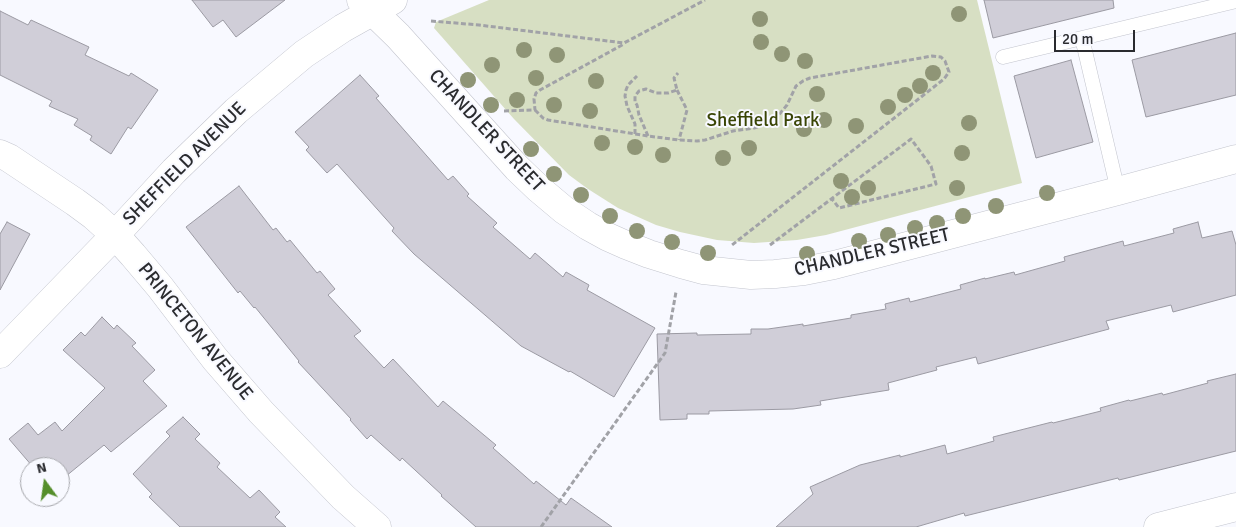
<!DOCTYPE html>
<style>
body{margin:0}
#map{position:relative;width:1236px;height:527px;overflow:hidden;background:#f8f9ff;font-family:Signika,sans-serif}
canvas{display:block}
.north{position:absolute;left:20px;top:457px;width:50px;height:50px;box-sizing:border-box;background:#f8f9ff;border:1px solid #a6a7ac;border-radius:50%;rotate:346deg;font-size:14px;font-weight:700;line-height:20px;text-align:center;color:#2a2b2f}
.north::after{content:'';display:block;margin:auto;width:18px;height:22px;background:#558e2b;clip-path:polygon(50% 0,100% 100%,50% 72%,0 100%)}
.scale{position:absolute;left:1054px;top:30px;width:81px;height:22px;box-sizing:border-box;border:2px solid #2a2b2f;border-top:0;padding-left:6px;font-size:15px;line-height:18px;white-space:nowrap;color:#2a2b2f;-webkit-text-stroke:4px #f8f9ff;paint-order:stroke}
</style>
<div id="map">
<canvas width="1236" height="527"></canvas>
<div class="north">N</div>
<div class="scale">20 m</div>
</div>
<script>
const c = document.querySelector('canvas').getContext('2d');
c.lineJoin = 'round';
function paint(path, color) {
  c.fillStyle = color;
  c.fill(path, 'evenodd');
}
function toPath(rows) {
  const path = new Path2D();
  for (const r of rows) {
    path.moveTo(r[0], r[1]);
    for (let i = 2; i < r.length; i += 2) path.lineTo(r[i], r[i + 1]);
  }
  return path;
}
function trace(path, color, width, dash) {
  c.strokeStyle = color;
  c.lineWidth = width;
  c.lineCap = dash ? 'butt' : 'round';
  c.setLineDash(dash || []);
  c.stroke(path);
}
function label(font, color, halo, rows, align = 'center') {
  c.font = font + ' Signika,sans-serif';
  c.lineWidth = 4;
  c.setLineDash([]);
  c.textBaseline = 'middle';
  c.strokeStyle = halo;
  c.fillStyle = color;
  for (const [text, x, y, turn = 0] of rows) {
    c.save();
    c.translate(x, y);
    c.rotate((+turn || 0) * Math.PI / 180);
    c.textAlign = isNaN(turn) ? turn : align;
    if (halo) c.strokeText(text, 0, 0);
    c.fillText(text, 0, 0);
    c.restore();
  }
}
const green = toPath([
 [489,0,977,0,1022,183,826,235,797,240,754,243,717,240,680,232,656,225,618,208,588,189,569,175,514,119,434,28,436,22]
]);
const building = toPath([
 [192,0,285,0,236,37,223,20,213,27,192,0],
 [984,0,1113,0,1114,8,993,38,984,0],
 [0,11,28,25,31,20,89,47,85,55,129,76,131,73,158,90,131,129,128,127,111,154,90,140,92,136,74,125,78,119,49,106,52,101,0,75,0,11],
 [1236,33,1236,95,1146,117,1132,60,1236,33],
 [1071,60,1093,142,1036,158,1014,76,1071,60],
 [360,75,379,96,376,98,448,180,453,176,469,194,467,196,497,223,493,227,530,259,535,253,563,277,566,272,589,285,587,290,655,328,614,397,570,371,569,372,521,346,414,254,392,231,394,228,337,164,327,173,306,150,309,147,295,132,360,75],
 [239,186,273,230,276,228,287,242,290,240,317,273,320,271,335,289,328,295,361,331,354,336,384,368,393,359,438,407,443,401,496,445,493,448,534,484,536,481,566,505,571,498,612,527,476,527,441,496,442,495,402,458,400,461,371,435,367,439,350,420,351,419,298,362,299,361,255,307,254,308,240,291,238,293,186,227,239,186],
 [7,222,30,234,0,290,0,234,7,222],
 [1198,222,1202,238,1232,231,1236,245,1236,295,1173,312,1171,305,1106,321,1109,329,978,364,976,357,936,367,937,370,888,383,889,390,820,401,821,405,793,409,709,411,709,414,687,414,687,419,660,420,657,334,697,333,697,335,751,334,751,329,768,329,803,324,803,326,851,318,851,315,886,309,885,304,909,298,910,302,961,289,960,285,985,278,985,279,1014,272,1015,275,1065,261,1064,257,1123,241,1124,246,1174,233,1173,229,1198,222],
 [102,317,114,329,117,325,136,343,132,346,155,370,143,381,167,406,111,452,104,445,60,481,60,467,33,467,9,439,28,423,38,435,55,422,62,431,105,388,63,350,81,332,85,336,102,317],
 [1236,374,1236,451,1119,480,1118,478,965,516,964,513,916,527,776,527,813,494,810,487,860,465,900,455,900,457,945,445,947,454,994,441,993,437,1052,422,1053,423,1101,411,1100,408,1129,400,1130,401,1162,393,1163,395,1208,383,1207,381,1236,374],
 [183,417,200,434,195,439,220,463,217,467,250,498,259,490,280,512,275,517,286,527,180,527,149,497,152,494,133,474,170,436,166,432,183,417]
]);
const path = toPath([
 [431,21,479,25,624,43,705,0],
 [677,90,687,110,679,140],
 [535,110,543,118,548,120,648,136,679,140,697,141,705,140,733,131,754,128,763,125,772,120,778,116,787,105,796,86,803,81,810,78,932,56,941,57,945,61,949,72,944,79,732,245],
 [504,111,535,110,534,99,536,93,540,90,624,44],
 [635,134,635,124,627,106,625,96,626,90,628,85,637,76],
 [648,136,639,115,637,105,635,102,635,96,639,91,646,89,656,93,668,93,677,90,674,78,678,73],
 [770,245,911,139,931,166,936,184,839,208,832,199],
 [541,527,665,353,676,292]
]);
const service = toPath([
 [1003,57,1082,38],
 [1118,191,1082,38,1236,1]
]);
const minor = toPath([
 [361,0,398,36,517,168,539,189,564,210,588,226,608,237,626,245,649,254,681,264,703,270,751,275,775,274,804,271,834,265,1118,191,1236,159],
 [0,354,115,235],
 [1158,527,1236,507]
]);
const tertiary = toPath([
 [0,154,9,158,75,202,94,216,115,235,133,255,160,287,215,359,261,412,343,497,377,527],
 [115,235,174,171,236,111,304,54,343,28,393,0]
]);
const trees = [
 [959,14],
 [760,19],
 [761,42],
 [524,50],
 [782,54],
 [557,55],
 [805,61],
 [492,65],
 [933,73],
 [536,78],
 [468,80],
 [596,81],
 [920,86],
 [817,94],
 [905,95],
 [517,100],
 [491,105],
 [554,105],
 [888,107],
 [590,111],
 [824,120],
 [969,123],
 [856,126],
 [804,129],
 [602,143],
 [635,147],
 [749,148],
 [531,149],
 [962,153],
 [663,155],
 [723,158],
 [554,174],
 [841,181],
 [868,188],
 [957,188],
 [1047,193],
 [581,195],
 [852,197],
 [996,206],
 [610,216],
 [963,216],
 [937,223],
 [915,228],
 [637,231],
 [888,235],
 [859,241],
 [672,242],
 [708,253],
 [807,254]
];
const parkNames = [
 ["Sheffield Park",763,121]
];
const streetNames = [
 ["CHANDLER STREET",486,131,47],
 ["SHEFFIELD AVENUE",185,164,-45],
 ["CHANDLER STREET",872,253,-13],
 ["PRINCETON AVENUE",195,332,51]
];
paint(green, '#d7dfc3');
paint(building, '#d0ced8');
trace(building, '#9b9aa3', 1);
trace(service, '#c3c5ce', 15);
trace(minor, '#c3c5ce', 29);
trace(tertiary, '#c3c5ce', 29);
trace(path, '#a1a2a7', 3, [5, 2.5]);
trace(service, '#fff', 14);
trace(minor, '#fff', 28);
trace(tertiary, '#fff', 28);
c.fillStyle = '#8f9576';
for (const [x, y] of trees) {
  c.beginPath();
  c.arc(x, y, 8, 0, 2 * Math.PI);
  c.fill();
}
label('19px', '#394405', '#f8f9ff', parkNames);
label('19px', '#2a2b2f', '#f8f9ff', streetNames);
</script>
